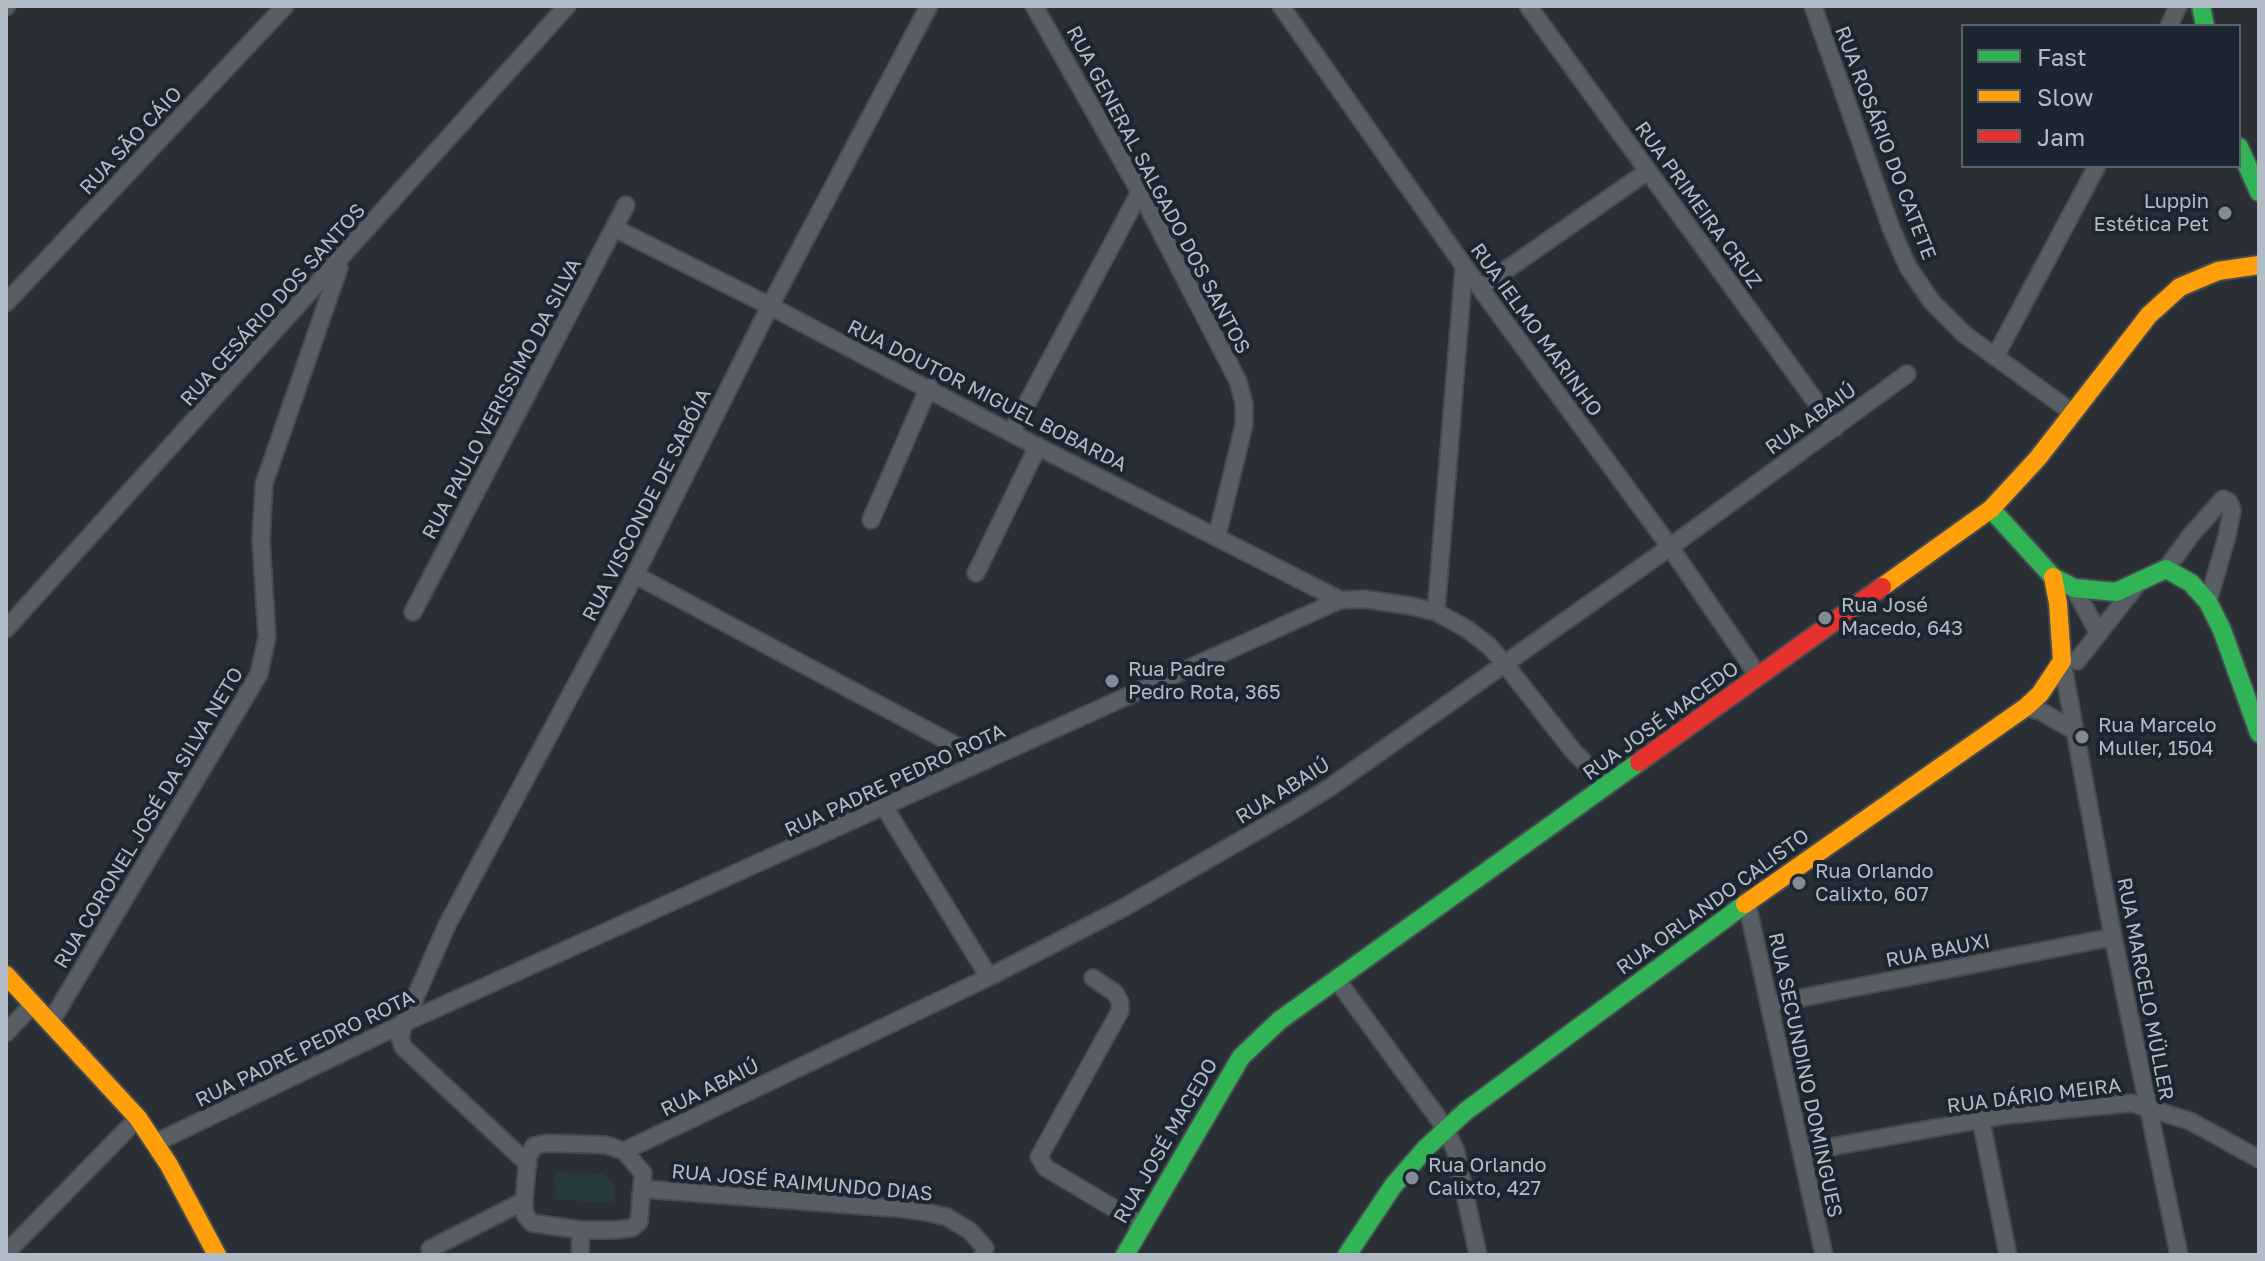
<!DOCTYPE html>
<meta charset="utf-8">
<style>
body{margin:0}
#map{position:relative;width:2265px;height:1261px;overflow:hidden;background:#292f35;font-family:"Golos Text",sans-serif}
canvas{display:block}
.frame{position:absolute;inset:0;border:8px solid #b2bcc7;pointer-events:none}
.legend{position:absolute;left:1961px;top:24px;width:280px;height:144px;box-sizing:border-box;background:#1c2630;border:2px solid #58626c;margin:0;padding:10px 14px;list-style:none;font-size:24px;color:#b2bcc7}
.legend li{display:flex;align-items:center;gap:16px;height:40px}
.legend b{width:40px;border:2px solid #58626c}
</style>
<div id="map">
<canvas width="2265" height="1261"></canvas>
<div class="frame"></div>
<ul class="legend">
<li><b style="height:10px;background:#30b455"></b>Fast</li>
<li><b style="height:10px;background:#ff9f0a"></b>Slow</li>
<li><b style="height:10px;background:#e5322d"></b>Jam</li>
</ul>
</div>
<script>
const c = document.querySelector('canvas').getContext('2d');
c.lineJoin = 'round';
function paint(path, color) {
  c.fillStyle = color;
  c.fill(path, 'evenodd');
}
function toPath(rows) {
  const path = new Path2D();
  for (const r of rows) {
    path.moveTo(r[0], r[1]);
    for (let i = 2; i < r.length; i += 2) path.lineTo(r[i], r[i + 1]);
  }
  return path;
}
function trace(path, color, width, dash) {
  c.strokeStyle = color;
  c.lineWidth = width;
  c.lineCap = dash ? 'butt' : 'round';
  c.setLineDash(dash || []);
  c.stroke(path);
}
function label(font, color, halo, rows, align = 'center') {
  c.font = font + ' "Golos Text",sans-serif';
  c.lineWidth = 8;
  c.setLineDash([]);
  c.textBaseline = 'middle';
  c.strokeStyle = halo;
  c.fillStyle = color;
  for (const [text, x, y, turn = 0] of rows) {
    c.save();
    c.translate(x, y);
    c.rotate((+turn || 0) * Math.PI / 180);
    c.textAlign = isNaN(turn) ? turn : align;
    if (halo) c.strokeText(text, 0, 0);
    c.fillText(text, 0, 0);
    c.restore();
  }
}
const green = toPath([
 [554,1172,601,1173,615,1184,615,1204,556,1199]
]);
const street = toPath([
 [1034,6,1140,192,1238,381,1244,404,1244,425,1217,536],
 [1281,6,1464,266,1670,547,1759,677],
 [1528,6,1835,428],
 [1813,6,1891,228,1908,267,1932,302,1964,334,2073,413],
 [6,7,7,6],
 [2169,26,2178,6],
 [614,228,770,306,1011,433,1340,600],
 [1480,288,1648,171],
 [6,303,285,6],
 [1995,357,2097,166],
 [1011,433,1140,192],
 [871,520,929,387],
 [2166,569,2191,535,2223,499,2229,502,2232,510,2227,536,2208,602],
 [976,573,1038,446],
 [635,575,985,761],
 [2074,588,2099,634],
 [413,612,626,205],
 [1436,612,1464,266],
 [6,629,567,6],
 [2062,661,2113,937,2179,1255],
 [2077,661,2135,587],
 [2026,707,2042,712,2075,731],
 [885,808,989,977],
 [1747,903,1824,1255],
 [1093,978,1115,993,1120,1002,1120,1011,1039,1157,1046,1168,1142,1225],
 [1337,980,1446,1129,1456,1152,1478,1255],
 [1770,1004,2113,937],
 [50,1023,259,674,267,637,261,540,264,484,339,268],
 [6,1033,33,1004],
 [1981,1120,2008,1255],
 [155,1143,404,1023,1340,600,1364,599,1411,606,1436,612,1467,629,1489,646,1504,663,1574,752,1608,786],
 [547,1143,606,1145,624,1151,643,1173,639,1222,632,1228,614,1230,581,1230,532,1223,525,1215,524,1201,528,1157,534,1146,547,1143],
 [624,1151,989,977,1123,908,1290,812,1329,788,1670,547,1907,374],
 [1803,1152,2007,1115,2131,1103,2190,1121,2259,1159],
 [528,1164,403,1047,400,1038,404,1023,447,925,635,575,770,306,929,6],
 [643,1189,906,1209,930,1213,947,1217,970,1231,985,1248,983,1255],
 [430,1249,524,1201],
 [6,1253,138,1118],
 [580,1255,581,1230]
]);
const fast = toPath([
 [2201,6,2205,26],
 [2239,147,2259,192],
 [1991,509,2053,577,2074,588,2116,592,2166,569,2191,583,2208,602,2222,630,2259,733],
 [1125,1255,1241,1057,1280,1020,1639,762],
 [1347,1255,1393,1186,1426,1148,1466,1111,1745,904]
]);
const slow = toPath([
 [1882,587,1991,509,2038,458,2149,315,2180,287,2218,271,2259,265],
 [1745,904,2026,707,2040,694,2062,661,2058,603,2053,577],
 [6,975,138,1118,169,1165,217,1255]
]);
const jam = toPath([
 [1639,762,1882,587]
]);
const markers = [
 [2225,213,8,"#828b94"],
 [1825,618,8,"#828b94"],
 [1112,681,8,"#828b94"],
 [2082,737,8,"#828b94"],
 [1799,883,8,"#828b94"],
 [1412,1178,8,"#828b94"]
];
const streetNames = [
 ["RUA SÃO CÁIO",131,141,-47],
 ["RUA ROSÁRIO DO CATETE",1885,143,69],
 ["RUA GENERAL SALGADO DOS SANTOS",1158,190,62],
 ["RUA PRIMEIRA CRUZ",1698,205,54],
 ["RUA CESÁRIO DOS SANTOS",273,305,-48],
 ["RUA IELMO MARINHO",1536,330,54],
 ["RUA DOUTOR MIGUEL BOBARDA",987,396,27],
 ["RUA PAULO VERISSIMO DA SILVA",502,399,-62],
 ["RUA ABAIÚ",1811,419,-36],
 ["RUA VISCONDE DE SABÓIA",647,505,-63],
 ["RUA JOSÉ MACEDO",1661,721,-36],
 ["RUA PADRE PEDRO ROTA",895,781,-25],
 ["RUA ABAIÚ",1283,791,-32],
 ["RUA CORONEL JOSÉ DA SILVA NETO",149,818,-59],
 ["RUA ORLANDO CALISTO",1713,902,-36],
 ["RUA BAUXI",1938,951,-11],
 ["RUA MARCELO MÜLLER",2145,989,79],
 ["RUA PADRE PEDRO ROTA",305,1049,-26],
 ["RUA SECUNDINO DOMINGUES",1805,1075,78],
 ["RUA ABAIÚ",710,1088,-26],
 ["RUA DÁRIO MEIRA",2034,1096,-7],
 ["RUA JOSÉ MACEDO",1166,1141,-60],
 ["RUA JOSÉ RAIMUNDO DIAS",802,1183,5]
];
const poiNames = [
 ["Luppin",2209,202,"right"],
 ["Estética Pet",2209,225,"right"],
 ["Rua José",1841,606],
 ["Macedo, 643",1841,629],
 ["Rua Padre",1128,670],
 ["Pedro Rota, 365",1128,693],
 ["Rua Marcelo",2098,726],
 ["Muller, 1504",2098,749],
 ["Rua Orlando",1815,872],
 ["Calixto, 607",1815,895],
 ["Rua Orlando",1428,1166],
 ["Calixto, 427",1428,1189]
];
paint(green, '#26393b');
trace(street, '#474b50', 20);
trace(fast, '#474b50', 22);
trace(slow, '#474b50', 22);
trace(jam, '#474b50', 22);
trace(street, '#585e63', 16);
trace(fast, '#30b455', 18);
trace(slow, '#ff9f0a', 18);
trace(jam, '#e5322d', 18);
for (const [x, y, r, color] of markers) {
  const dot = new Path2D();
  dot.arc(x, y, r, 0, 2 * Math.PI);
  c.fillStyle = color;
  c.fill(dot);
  trace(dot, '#1c2630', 3);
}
label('20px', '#b2bcc7', '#1c2630', streetNames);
label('20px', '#b2bcc7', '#1c2630', poiNames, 'left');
</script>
